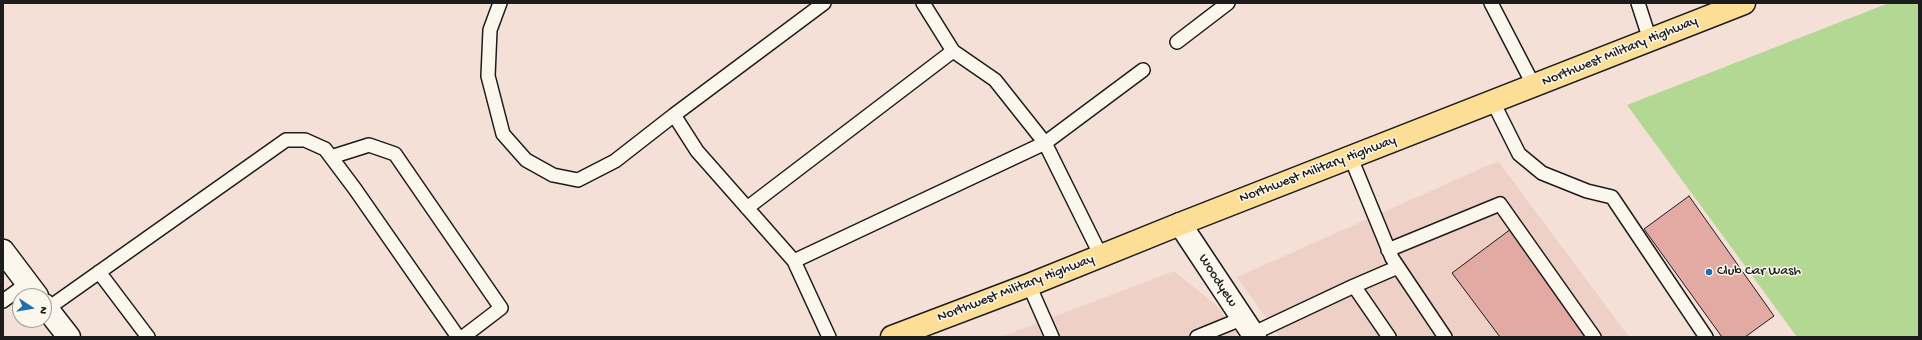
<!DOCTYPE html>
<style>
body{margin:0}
#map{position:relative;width:1922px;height:340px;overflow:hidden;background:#f4e0d6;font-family:"Gochi Hand",sans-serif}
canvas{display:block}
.frame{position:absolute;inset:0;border:4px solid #1c1c1c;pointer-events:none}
.north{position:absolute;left:12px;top:288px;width:40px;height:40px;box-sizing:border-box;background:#fbf7ec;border:1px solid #a29f99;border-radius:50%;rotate:102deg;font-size:11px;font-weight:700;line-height:16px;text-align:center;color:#1c1c1c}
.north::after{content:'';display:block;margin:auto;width:14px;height:18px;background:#1f6fb2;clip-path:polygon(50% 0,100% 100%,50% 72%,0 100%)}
</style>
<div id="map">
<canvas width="1922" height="340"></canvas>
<div class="frame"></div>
<div class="north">N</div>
</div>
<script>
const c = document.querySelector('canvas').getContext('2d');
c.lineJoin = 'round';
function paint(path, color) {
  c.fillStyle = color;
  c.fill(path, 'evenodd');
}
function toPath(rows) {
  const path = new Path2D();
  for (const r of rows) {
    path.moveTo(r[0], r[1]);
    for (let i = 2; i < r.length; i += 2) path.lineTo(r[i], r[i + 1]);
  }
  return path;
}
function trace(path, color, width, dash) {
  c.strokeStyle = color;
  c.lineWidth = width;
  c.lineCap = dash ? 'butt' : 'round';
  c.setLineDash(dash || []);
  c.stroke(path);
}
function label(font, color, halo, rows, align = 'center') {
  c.font = font + ' "Gochi Hand",sans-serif';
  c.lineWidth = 3;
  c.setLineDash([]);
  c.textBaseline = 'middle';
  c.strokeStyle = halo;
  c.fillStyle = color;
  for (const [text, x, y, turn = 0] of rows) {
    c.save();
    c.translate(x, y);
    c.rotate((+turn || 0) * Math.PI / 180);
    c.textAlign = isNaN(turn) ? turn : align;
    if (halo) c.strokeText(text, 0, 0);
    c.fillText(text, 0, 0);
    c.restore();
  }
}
const built = toPath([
 [1498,161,1629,337,1280,337,1237,277],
 [1174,271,1216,305,1240,337,1001,337]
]);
const green = toPath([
 [1889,3,1919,3,1919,337,1797,337,1627,105]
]);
const building = toPath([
 [1689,196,1774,316,1745,337,1722,337,1644,229,1689,196],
 [1511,229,1588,337,1500,337,1452,273,1511,229]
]);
const service = toPath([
 [500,3,490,30,488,76,503,134,526,160,553,175,578,180,615,161,674,115,697,151,794,261,829,337],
 [1491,3,1534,86],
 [1638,3,1650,40],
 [1177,42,1228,3],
 [1493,102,1519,154,1542,173,1587,191,1612,197,1706,337],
 [674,115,824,3],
 [331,157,369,145,395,154,501,308,463,337],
 [1351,158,1392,258,1445,337],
 [747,208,953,51],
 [1388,250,1500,204,1594,337],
 [1101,256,1045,143,1143,70],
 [794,261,1045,143,995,80,953,51,923,3],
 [99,272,148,337],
 [1029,285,1052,337],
 [1354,286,1398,267],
 [3,301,28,283],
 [47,309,286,140,305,140,325,149,355,189,458,337],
 [1252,334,1354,286,1389,337],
 [1197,337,1241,319]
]);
const minor = toPath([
 [1180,224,1255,337]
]);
const secondary = toPath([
 [3,251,37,296],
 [44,305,69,337]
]);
const primary = toPath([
 [892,337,1029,285,1180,224,1744,3]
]);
const markers = [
 [1709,272,4,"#1f6fb2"]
];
const streetNames = [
 ["Northwest Military Highway",1620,52,-22],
 ["Northwest Military Highway",1318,170,-21],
 ["Woodyew",1217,281,57],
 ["Northwest Military Highway",1016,289,-21]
];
const poiNames = [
 ["Club Car Wash",1717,272]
];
paint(built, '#efd0c7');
paint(green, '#b2d893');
paint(building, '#e3a9a3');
trace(building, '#1c1c1c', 1);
trace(service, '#1c1c1c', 16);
trace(minor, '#1c1c1c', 25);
trace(secondary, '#1c1c1c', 25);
trace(primary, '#1c1c1c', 25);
trace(service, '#fbf7ec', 13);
trace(minor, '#fbf7ec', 22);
trace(secondary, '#fbf7ec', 22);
trace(primary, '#fdde96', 22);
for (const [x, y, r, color] of markers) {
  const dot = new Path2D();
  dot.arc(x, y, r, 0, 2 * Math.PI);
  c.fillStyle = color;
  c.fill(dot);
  trace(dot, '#fbf7ec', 1.5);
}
label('14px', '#1c1c1c', '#fbf7ec', streetNames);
label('14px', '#1c1c1c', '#fbf7ec', poiNames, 'left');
</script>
